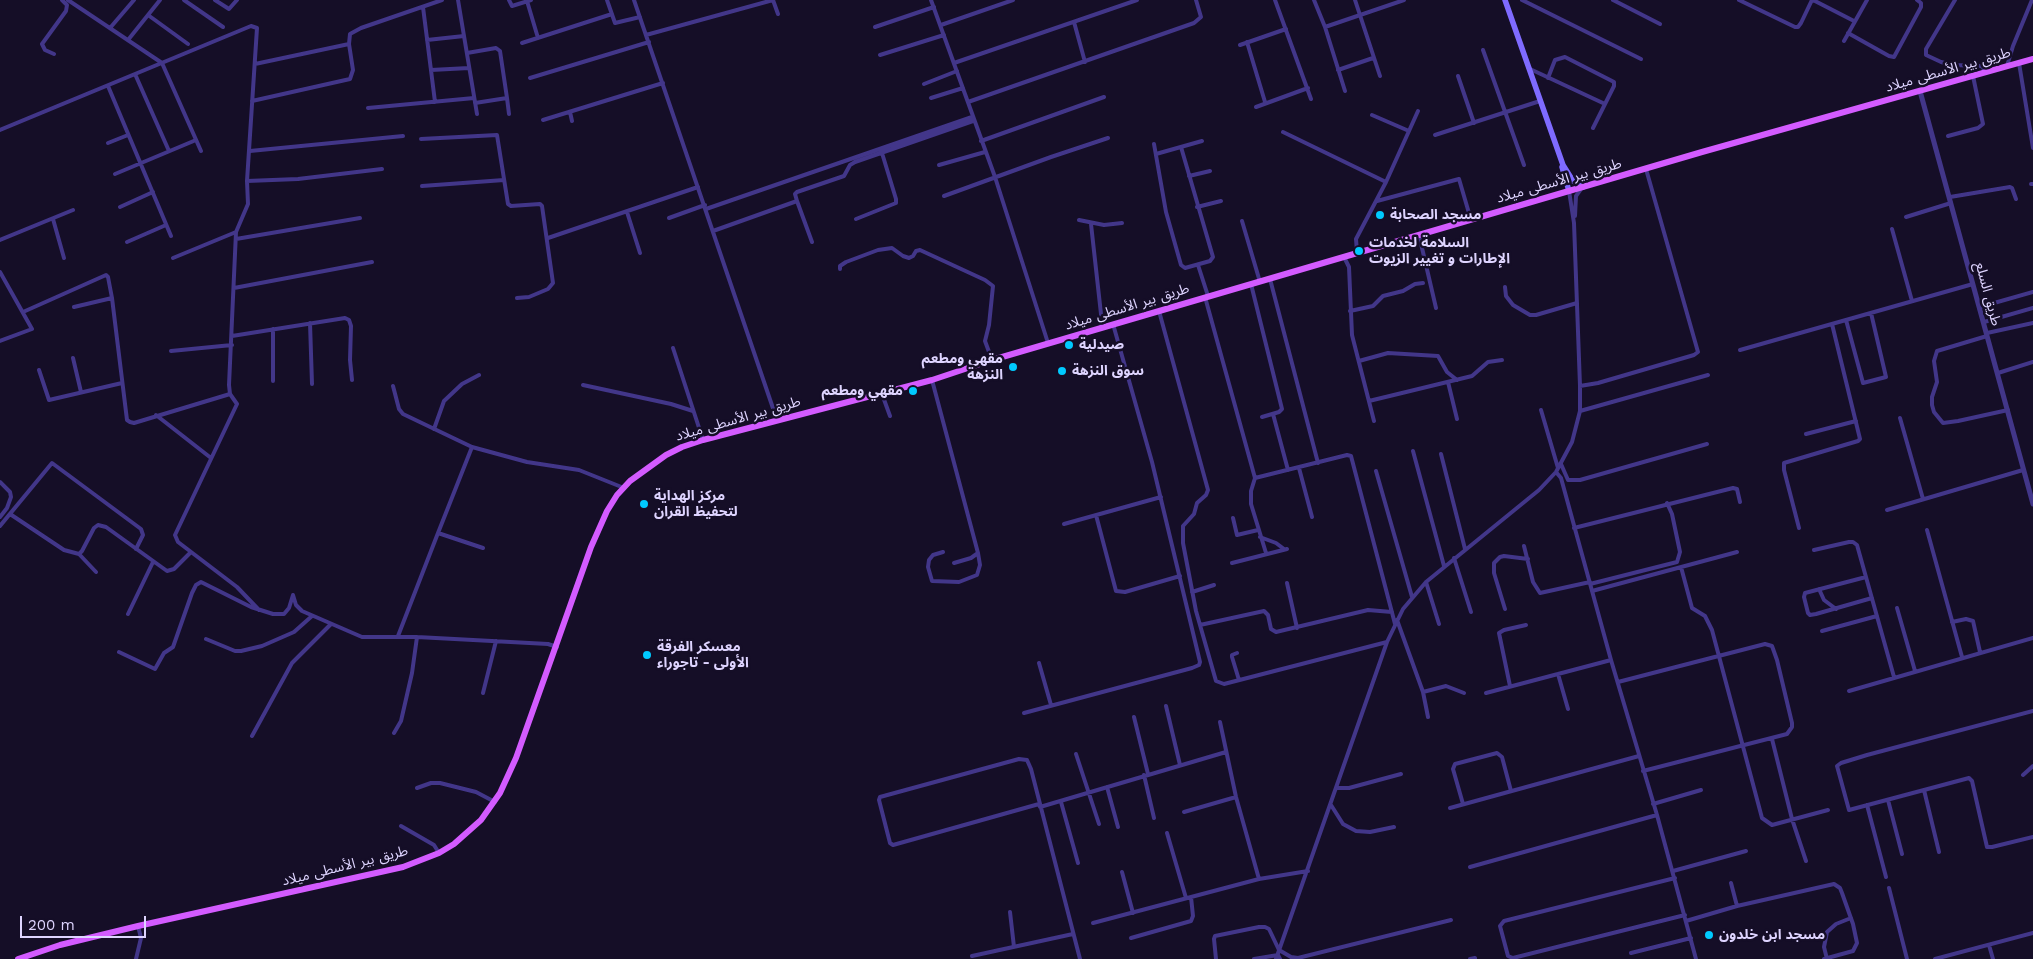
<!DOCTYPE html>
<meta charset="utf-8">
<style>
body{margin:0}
#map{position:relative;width:2033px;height:959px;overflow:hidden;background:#150e27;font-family:"Work Sans",sans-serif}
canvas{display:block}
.scale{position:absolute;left:20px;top:916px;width:126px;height:22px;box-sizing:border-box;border:2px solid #ded4ff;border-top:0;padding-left:6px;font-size:15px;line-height:18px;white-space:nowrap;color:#ded4ff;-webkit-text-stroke:4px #150e27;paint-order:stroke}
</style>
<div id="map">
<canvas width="2033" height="959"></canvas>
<div class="scale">200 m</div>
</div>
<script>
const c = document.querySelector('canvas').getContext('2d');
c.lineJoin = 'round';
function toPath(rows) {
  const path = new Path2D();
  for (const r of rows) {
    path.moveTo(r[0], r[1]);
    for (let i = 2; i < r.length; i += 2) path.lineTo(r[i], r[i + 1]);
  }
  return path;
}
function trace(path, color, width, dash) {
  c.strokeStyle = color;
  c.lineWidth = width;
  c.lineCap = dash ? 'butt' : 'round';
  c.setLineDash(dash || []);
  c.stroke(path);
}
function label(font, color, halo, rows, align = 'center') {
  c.font = font + ' "Work Sans","Noto Sans Arabic",sans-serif';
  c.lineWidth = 5;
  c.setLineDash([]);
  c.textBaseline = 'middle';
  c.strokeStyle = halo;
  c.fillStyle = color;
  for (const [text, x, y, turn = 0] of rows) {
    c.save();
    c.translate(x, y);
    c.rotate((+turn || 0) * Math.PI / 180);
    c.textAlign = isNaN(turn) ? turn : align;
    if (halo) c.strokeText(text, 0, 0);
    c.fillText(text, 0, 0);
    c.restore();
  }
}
const minor = toPath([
 [68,0,162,63,201,151],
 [184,0,223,27],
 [215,0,229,9,237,0],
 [458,0,477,114],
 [509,0,512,6,531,0],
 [607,0,615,23,640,17],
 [634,0,777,420],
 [773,0,778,14],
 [931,0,995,177,1048,343],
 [1275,0,1311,99],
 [1314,0,1325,27],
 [1355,0,1380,76],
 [1522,0,1641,59],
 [1613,0,1660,24],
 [1739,0,1795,27,1798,27,1801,23,1812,0],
 [1813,0,1854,21],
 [1955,0,1926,49,1926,55,1941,62,1953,65,1981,66,1984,68,1983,73],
 [527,1,538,38],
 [423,7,435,102],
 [148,15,188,44],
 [1074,22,1085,62],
 [941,25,1013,0],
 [875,27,934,7],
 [110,28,134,0],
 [1848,33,1889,56,1894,57,1921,7,1921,3,1917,0],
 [646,35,773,0],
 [128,40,160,0],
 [427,40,464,36],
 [1844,41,1867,0],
 [1247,42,1265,102],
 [522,43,612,14],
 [1240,45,1286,29],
 [1483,50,1524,165],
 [467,53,496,48,500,51,507,98,475,103],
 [54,54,45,50,42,44,66,11,67,5,62,0],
 [880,55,944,35],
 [954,63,1137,0],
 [2019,63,2033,148],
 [255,64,349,44],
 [2007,66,2013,46,2032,0],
 [1530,69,1605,104],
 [431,70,469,68],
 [1338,70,1373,58],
 [135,74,169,151],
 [1458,76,1474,123],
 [530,78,649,42],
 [1548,78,1555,60,1565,57,1614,82,1614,86,1593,128],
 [924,84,957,71],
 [108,86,171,236],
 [1345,91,1325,27,1404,0],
 [507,98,509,114],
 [931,98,963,88],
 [252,101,350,79,353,70,349,44,350,34,361,28,442,0],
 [968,102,1194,23,1201,17,1196,0],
 [1256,107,1308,88],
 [368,108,474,98],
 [570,112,572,121],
 [1372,115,1409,131],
 [543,120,663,83],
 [0,130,251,26,257,28,247,181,248,204,236,232,229,385,230,394,237,404,175,535,178,542,237,587,259,610],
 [1283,132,1386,182],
 [1435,135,1540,101],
 [1948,136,1978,128,1983,124,1973,76],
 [421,139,497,135,508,204,511,206,540,204,542,206,553,283,548,289,529,297,517,298],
 [981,141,1104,97],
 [108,143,128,135],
 [1154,144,1166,212,1181,265,1185,268,1210,261,1213,257,1181,147],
 [250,151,403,136],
 [1156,154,1202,141],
 [939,165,985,152],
 [115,174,196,140],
 [1189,176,1210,171],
 [247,181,298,179,382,169],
 [2031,184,2033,184],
 [422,186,504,180],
 [944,196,1051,157,1108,138],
 [1950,197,2010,187,2012,188,2016,199],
 [797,201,795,194,797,192,844,176,850,165,855,162,973,121],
 [1377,201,1459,179,1471,220],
 [120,207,153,192],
 [1197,207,1221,201],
 [706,209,972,117],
 [627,212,640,253],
 [1575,216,1576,196,1581,189],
 [1906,217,1951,203],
 [669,218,705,205],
 [53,219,64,258],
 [856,219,896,203,896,199,882,153],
 [1079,220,1104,225,1122,223],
 [1242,221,1260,282],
 [1091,224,1102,323,1101,328],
 [1892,229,1912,301],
 [713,231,797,201,812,242],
 [1419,235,1436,308],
 [548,238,698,187],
 [236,239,360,218],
 [0,240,73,210],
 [127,242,166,225],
 [1357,252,1356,239,1386,182,1418,111],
 [1344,257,1349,267,1352,335,1374,421],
 [173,258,236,232],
 [1198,265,1208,296],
 [840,269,840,266,846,262,878,250,892,248,903,256,909,258,913,256,916,251,920,250,985,280,993,286,989,325,985,341,992,360],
 [0,272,32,329,0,341],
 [1270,279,1318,463],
 [1251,284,1282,409,1279,412,1262,417],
 [1505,287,1506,296,1513,305,1530,315,1536,315,1577,303],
 [234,288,372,262],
 [1205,297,1255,478,1347,455,1351,456,1395,624],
 [74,307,112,298],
 [1980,307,2033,292],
 [1159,311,1208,490,1206,495,1197,503,1194,514,1183,526,1183,543,1196,611,1216,681,1224,684,1387,642],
 [1350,311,1373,306,1383,296,1403,291,1415,284,1423,283],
 [23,312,106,275,108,277,112,298,127,420,130,422,134,423,230,394],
 [1846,320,1863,383,1886,377,1871,313],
 [1984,322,2033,308],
 [310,323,312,384],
 [1987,333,2033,323],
 [232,336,345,318,349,320,351,326,350,360,352,380],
 [1987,336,1937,351,1934,361,1937,382,1932,397,1932,405,1934,412,1943,423,1958,421,2008,410],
 [673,348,703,440],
 [1740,350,1973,284],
 [171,351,232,345],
 [73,358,81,392],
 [1359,361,1388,353,1438,356,1447,372,1457,380],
 [39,370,49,400,122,383],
 [1998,373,2033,362],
 [932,380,978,553,980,565,977,575,959,582,932,581,928,567,929,560,933,555,943,552],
 [273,381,273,329],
 [1448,382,1457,419],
 [583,385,671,404,693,411],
 [393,386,399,409,403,414,472,447,438,533],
 [1580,386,1598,383,1694,355,1698,352,1646,169],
 [882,394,890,416],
 [1369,401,1472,376,1488,362,1502,360],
 [1541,410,1558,468],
 [1580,411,1708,375],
 [1273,414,1288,470],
 [156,415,211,458],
 [1900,418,1923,499],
 [434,429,444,401,462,384,479,375],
 [1806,434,1856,421],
 [472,447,527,462,579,470,624,488],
 [1413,451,1444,566],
 [1441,454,1465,549],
 [1561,464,1568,480,1580,480,1707,444],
 [1299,468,1312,517],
 [1376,471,1412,597],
 [1556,472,1561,478,1611,660,1657,815,1696,959],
 [1255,478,1251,491,1251,504,1266,553],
 [0,482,10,492,11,497,7,508,0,517],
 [1887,510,2023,470],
 [10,514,64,550,79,554,96,572],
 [1096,515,1116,591,1125,592,1180,576],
 [1233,518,1237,535,1258,530],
 [1064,524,1161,497],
 [0,526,52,463,141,529,143,535,136,549],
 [1574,528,1733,488,1737,489,1740,502],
 [1799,528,1784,470,1784,463,1858,441,1860,439,1832,324],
 [1927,530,1962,657],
 [1260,537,1276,543,1284,549],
 [1524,546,1533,582,1540,593,1590,582],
 [1814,550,1849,542,1853,542,1857,545,1894,677],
 [79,554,82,551,94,528,98,525,106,527,167,571,174,569,191,552],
 [1454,558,1471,612],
 [954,563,971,558,978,553],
 [1232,563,1287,549],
 [1681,567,1692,608,1705,616,1712,630,1762,818,1772,825,1828,810],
 [1866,577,1805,593,1804,597,1808,613,1810,615,1816,614,1872,598],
 [1426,582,1439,624],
 [1287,583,1297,628],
 [1590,584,1677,562,1680,552,1672,514,1667,503],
 [1819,589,1824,600,1836,609],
 [1592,591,1737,552],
 [1192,592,1214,585],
 [1897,608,1915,671],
 [1505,609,1494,573,1494,563,1500,557,1504,556,1528,559],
 [128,614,153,562],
 [1397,620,1423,692,1428,717],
 [1952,622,1966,619,1973,621,1980,652],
 [1200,625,1264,611,1268,615,1271,629,1276,632,1368,610,1392,612],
 [1822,631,1877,616],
 [398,636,438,533,483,548],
 [206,639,235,651,241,651,262,646,294,632,312,616],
 [119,652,155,669,164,653,173,647,192,593,196,585,201,582,251,607,273,614,284,614,289,608,293,595,296,605,302,611,362,637,417,637,548,644,557,647],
 [1237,653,1232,655,1232,657,1239,680],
 [1039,663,1051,705],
 [1558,674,1568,709],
 [1618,682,1765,644,1772,646,1777,660,1792,723,1792,727,1787,734,1643,771],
 [1510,686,1499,633,1504,630,1526,625],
 [1849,691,2033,638],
 [1423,692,1446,686,1464,693],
 [483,693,496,641],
 [1486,693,1611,660],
 [1166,706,1180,765],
 [2033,711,1867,755,1841,763,1837,766,1849,810,1969,778,1972,781,1987,847,1992,847,2033,837],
 [1024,713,1192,668,1199,665,1200,662,1152,462,1113,324],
 [1134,717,1148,774],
 [1220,722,1236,797,1259,879],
 [394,733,401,721,412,673,417,637],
 [252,736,292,663,331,624],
 [1772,739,1792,819,1806,861],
 [1076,754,1099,824],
 [1144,775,1154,818],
 [2023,775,2033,766],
 [1107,787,1118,827],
 [417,788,431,783,440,783,476,792,495,802],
 [1337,788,1349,788,1401,774],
 [1924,790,1939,852],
 [1888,800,1902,854],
 [1061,802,1078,863],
 [1039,804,893,845,890,843,879,800,880,797,1019,759,1027,760,1031,769,1080,959],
 [1463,804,1453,769,1455,764,1497,753,1502,757,1511,791],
 [1653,804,1701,790],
 [1331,805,1343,824,1356,831,1370,832,1394,827],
 [1867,805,1886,877],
 [1040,807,1226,752],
 [1450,808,1639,756],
 [1184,812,1236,797],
 [401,826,434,845,439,853],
 [1167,833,1186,898],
 [1470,867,1657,815],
 [1673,871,1746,851],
 [1122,872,1133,913],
 [1675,878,1504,921,1500,926,1508,956,1513,958,1685,915],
 [1731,883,1737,906],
 [1889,888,1907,959],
 [1010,912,1014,947],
 [1686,921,1737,906,1834,884,1840,888,1842,893,1853,924,1857,943,1853,951,1824,959],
 [1093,923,1259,879,1308,871],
 [1131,938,1191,921,1193,916,1191,897],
 [1989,945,1993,959],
 [1631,953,1691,938],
 [972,956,1073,934],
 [136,959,141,938,138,926],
 [1216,959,1214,939,1215,936,1259,927,1265,927,1269,929,1279,950,1291,957,1298,958,1451,920],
 [1254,959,1278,955,1280,959],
 [1276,959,1387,642,1403,609,1426,582,1539,490,1556,472,1572,442,1580,411,1580,386,1574,223,1569,191],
 [1470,959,1475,958],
 [1827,959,1824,947,1827,932,1836,924,1851,918],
 [1935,959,2033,933]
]);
const tertiary = toPath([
 [1920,91,2033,504]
]);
const secondary = toPath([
 [1505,0,1563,165,1573,181,1583,187],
 [1562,167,1569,191]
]);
const primary = toPath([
 [18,959,60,945,138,926,403,867,439,853,454,844,481,820,500,793,516,758,591,547,607,511,617,495,630,481,666,455,682,447,703,440,932,380,992,360,1702,152,2033,59]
]);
const markers = [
 [1380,215,5,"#00caff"],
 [1359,251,5,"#00caff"],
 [1069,345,5,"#00caff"],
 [1013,367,5,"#00caff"],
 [1062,371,5,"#00caff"],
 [913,391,5,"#00caff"],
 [644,504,5,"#00caff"],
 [647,655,5,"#00caff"],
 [1709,935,5,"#00caff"]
];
const streetNames = [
 ["طريق بير الأسطى ميلاد",1948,70,-16],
 ["طريق بير الأسطى ميلاد",1559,181,-16],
 ["طريق السلع",1988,294,75],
 ["طريق بير الأسطى ميلاد",1127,307,-17],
 ["طريق بير الأسطى ميلاد",738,419,-16],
 ["طريق بير الأسطى ميلاد",345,866,-14]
];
const poiNames = [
 ["مسجد الصحابة",1390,215],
 ["السلامة لخدمات",1369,243],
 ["الإطارات و تغيير الزيوت",1369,259],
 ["صيدلية",1079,345],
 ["مقهى ومطعم",1003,359,"right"],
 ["النزهة",1003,375,"right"],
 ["سوق النزهة",1072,371],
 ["مقهي ومطعم",903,391,"right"],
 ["مركز الهداية",654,496],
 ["لتحفيظ القران",654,512],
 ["معسكر الفرقة",657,647],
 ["الأولى - تاجوراء",657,663],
 ["مسجد ابن خلدون",1719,935]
];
trace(minor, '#423689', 4);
trace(tertiary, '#423689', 5);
trace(secondary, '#7f6bff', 5.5);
trace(primary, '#d35bff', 6);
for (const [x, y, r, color] of markers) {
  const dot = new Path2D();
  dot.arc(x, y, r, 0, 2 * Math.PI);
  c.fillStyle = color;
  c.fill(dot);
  trace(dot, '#150e27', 2);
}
label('14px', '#ded4ff', '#150e27', streetNames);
label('bold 14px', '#ded4ff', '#150e27', poiNames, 'left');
</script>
